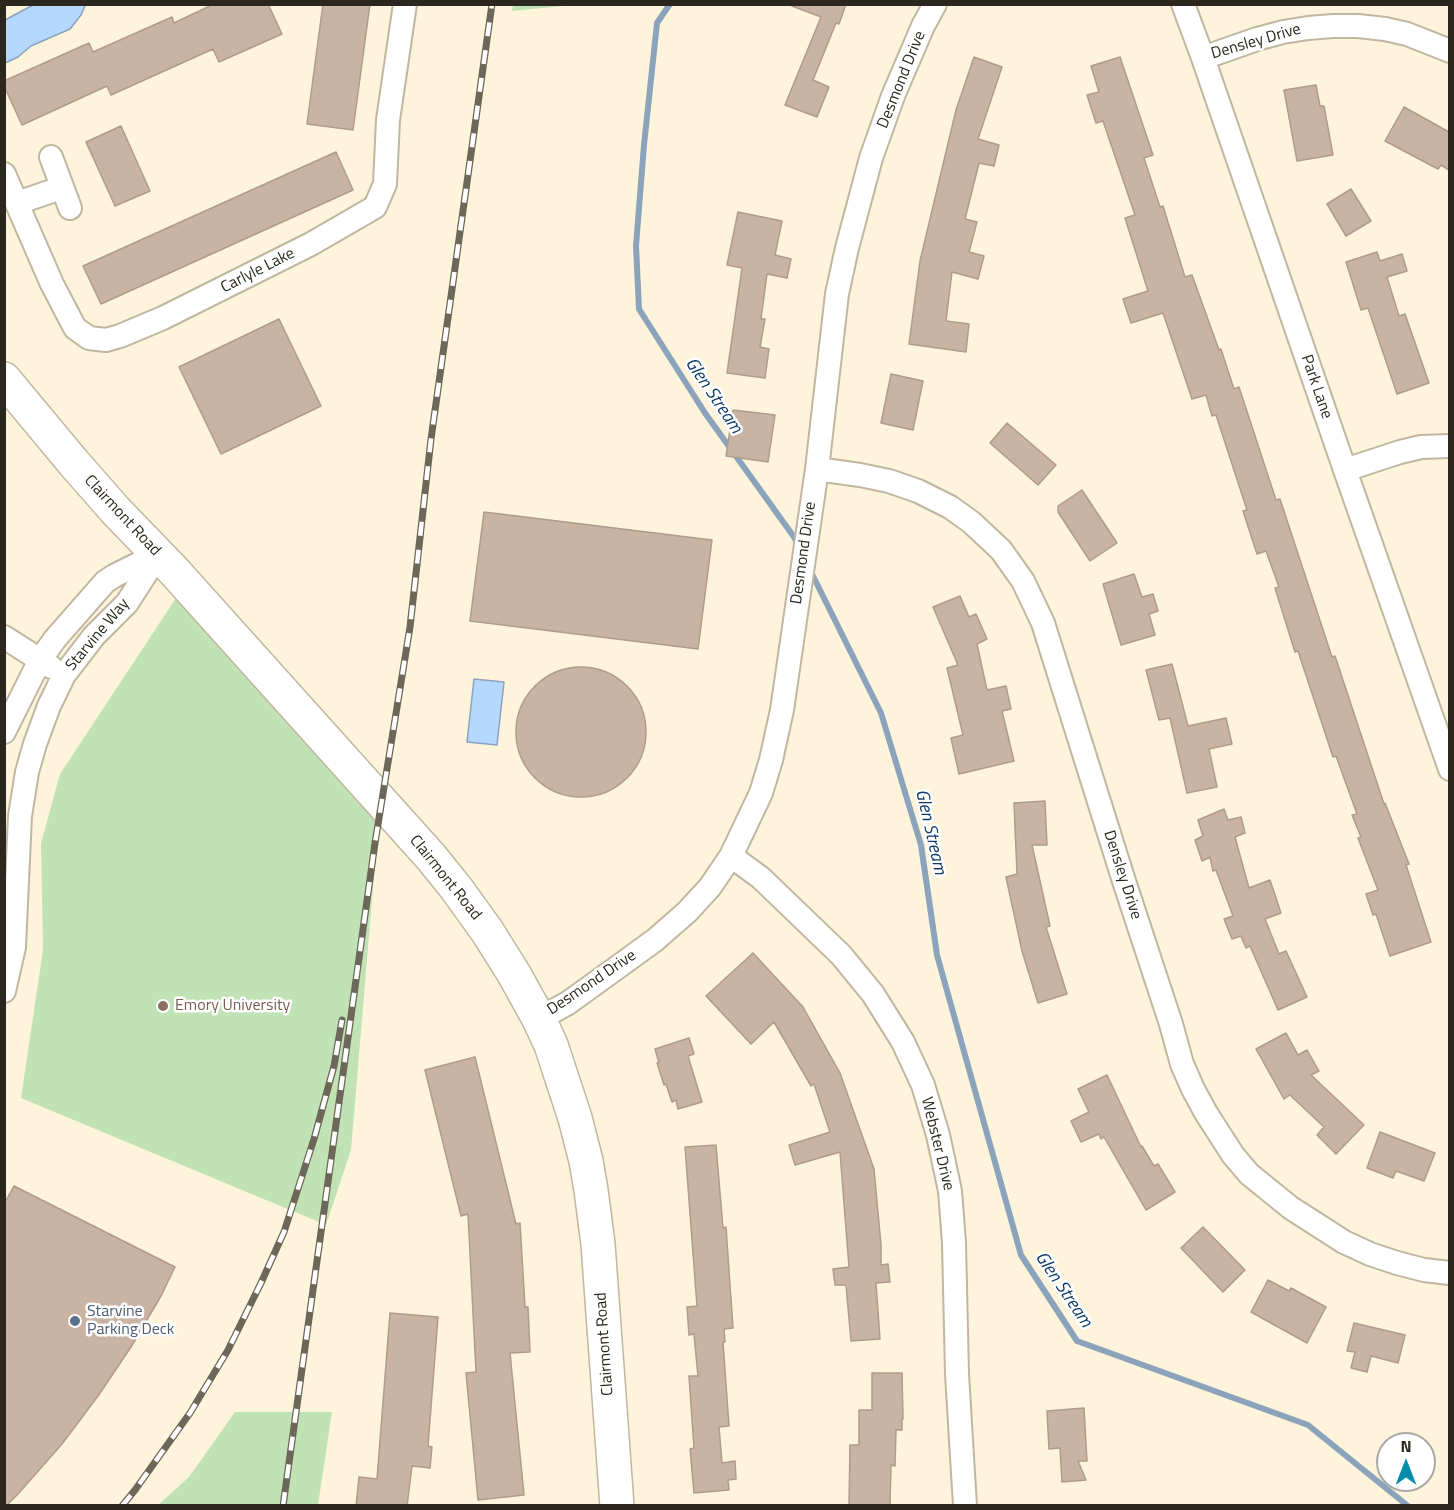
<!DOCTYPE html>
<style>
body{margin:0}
#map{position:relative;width:1454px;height:1510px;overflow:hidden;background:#fef3db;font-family:"Titillium Web",sans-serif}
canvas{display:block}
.frame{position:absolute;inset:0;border:6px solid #2b271e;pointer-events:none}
.north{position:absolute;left:1376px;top:1432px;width:60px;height:60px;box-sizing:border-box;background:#fff;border:2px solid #aaa9a5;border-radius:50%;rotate:0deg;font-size:16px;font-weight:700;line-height:24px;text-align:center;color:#2b271e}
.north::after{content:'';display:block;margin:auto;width:21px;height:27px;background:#018dab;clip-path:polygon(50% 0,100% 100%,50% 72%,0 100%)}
</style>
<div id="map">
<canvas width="1454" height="1510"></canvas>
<div class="frame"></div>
<div class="north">N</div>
</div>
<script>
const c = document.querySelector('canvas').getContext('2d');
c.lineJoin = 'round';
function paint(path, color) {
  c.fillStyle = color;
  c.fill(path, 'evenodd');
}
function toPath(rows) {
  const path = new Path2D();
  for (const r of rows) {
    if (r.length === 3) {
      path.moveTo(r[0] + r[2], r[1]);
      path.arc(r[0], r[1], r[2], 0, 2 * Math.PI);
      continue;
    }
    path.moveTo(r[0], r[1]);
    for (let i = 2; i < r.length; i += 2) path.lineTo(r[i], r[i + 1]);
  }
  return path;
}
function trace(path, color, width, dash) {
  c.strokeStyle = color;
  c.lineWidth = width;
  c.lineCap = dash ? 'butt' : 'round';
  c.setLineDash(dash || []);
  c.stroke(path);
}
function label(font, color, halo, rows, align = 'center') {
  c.font = font + ' "Titillium Web",sans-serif';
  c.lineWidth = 5;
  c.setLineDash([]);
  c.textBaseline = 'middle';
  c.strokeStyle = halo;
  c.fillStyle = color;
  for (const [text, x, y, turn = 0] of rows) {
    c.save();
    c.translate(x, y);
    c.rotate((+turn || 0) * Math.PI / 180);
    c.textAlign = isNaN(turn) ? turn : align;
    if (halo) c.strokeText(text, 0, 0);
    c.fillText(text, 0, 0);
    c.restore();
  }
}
const green = toPath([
 [513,5,513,4,573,5,512,11],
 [184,586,380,804,351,1150,326,1225,21,1098,43,950,41,843,60,774],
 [235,1412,332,1412,318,1505,158,1505,189,1477]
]);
const water = toPath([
 [84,5,85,6,81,15,70,29,31,46,18,57,5,63,5,20,33,5,84,5],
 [474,679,504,682,497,745,467,742,474,679]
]);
const stream = toPath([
 [670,4,657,23,644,145,636,246,639,309,705,413,794,537,798,545],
 [810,570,881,713,921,845,937,955,1021,1255,1077,1341,1308,1425,1408,1506]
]);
const building = toPath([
 [214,4,268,4,282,34,219,62,213,49,111,95,107,86,22,125,4,86,4,81,89,43,93,52,172,17,174,23,214,4],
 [323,4,370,4,353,130,307,124,323,4],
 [792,4,846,4,839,24,836,23,813,80,829,87,817,117,785,105,821,17,792,6,792,4],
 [974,57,1002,67,978,139,999,145,994,166,979,163,965,219,977,222,969,252,984,256,978,279,952,272,946,321,969,324,966,352,909,344,920,261,956,110,974,57],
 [1120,57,1153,155,1144,158,1160,207,1163,206,1185,277,1192,275,1219,350,1221,349,1234,389,1239,387,1276,500,1280,499,1332,657,1335,656,1384,804,1385,803,1409,864,1406,865,1431,942,1390,956,1376,914,1373,915,1366,894,1378,890,1358,838,1361,837,1352,815,1357,814,1336,756,1333,757,1298,651,1295,652,1275,588,1279,587,1266,551,1257,554,1243,511,1247,510,1216,415,1212,416,1206,395,1192,399,1163,313,1131,323,1123,299,1148,291,1125,218,1135,215,1103,121,1096,123,1087,95,1099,92,1091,66,1120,57],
 [1316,85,1320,106,1324,106,1333,155,1297,161,1284,90,1316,85],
 [1404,107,1449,132,1449,170,1441,165,1438,169,1385,141,1404,107],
 [121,126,150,191,115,206,86,142,121,126],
 [336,152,353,190,101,304,83,266,336,152],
 [1351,189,1371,221,1346,236,1327,204,1351,189],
 [738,212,782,221,775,255,791,259,787,278,767,274,761,319,765,319,760,347,769,349,765,378,727,373,742,268,727,265,738,212],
 [1377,252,1380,261,1402,254,1407,271,1387,277,1399,316,1405,314,1429,383,1397,394,1368,308,1361,310,1346,262,1377,252],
 [279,319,321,406,221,454,179,367,279,319],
 [891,374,923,381,913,430,881,423,891,374],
 [733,410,775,415,768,462,726,456,733,410],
 [1007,423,1056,465,1038,485,990,443,1007,423],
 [1082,490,1117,543,1090,561,1058,512,1058,506,1082,490],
 [484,512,712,540,698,649,470,621,484,512],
 [1134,574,1142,597,1153,594,1158,611,1149,614,1155,635,1121,645,1103,584,1134,574],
 [960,596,969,617,976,614,987,639,977,644,987,690,1006,686,1011,709,1002,711,1014,761,959,774,951,738,963,735,947,668,958,665,933,607,960,596],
 [1172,664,1188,726,1226,718,1232,744,1209,749,1217,787,1187,793,1170,718,1159,720,1146,670,1172,664],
 [581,732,65],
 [1045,801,1047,845,1032,845,1050,926,1046,927,1067,994,1038,1003,1022,951,1006,877,1017,874,1014,803,1045,801],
 [1224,809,1228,820,1241,817,1245,833,1235,837,1249,888,1270,880,1281,913,1265,919,1279,954,1286,951,1307,997,1278,1010,1250,946,1246,948,1241,936,1232,939,1224,919,1233,916,1216,870,1213,871,1210,857,1202,861,1195,840,1203,836,1198,820,1224,809],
 [753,953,803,1007,840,1073,874,1169,881,1245,881,1265,888,1264,890,1282,876,1283,880,1339,851,1341,846,1285,835,1285,833,1269,849,1267,840,1152,795,1165,789,1145,830,1132,814,1084,811,1086,774,1022,751,1044,706,996,753,953],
 [1286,1033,1298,1055,1307,1050,1319,1071,1311,1075,1364,1125,1336,1154,1317,1135,1324,1127,1290,1095,1284,1099,1256,1049,1286,1033],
 [689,1038,694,1054,688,1056,702,1102,678,1109,676,1100,672,1102,666,1084,664,1085,657,1063,659,1063,655,1049,689,1038],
 [475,1057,516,1224,520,1223,525,1307,528,1307,530,1352,510,1353,524,1495,478,1500,466,1373,476,1372,468,1214,461,1216,425,1070,475,1057],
 [1107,1075,1141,1147,1142,1146,1154,1166,1158,1164,1175,1192,1146,1210,1104,1137,1101,1139,1099,1134,1081,1142,1071,1121,1089,1112,1078,1089,1107,1075],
 [1380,1132,1435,1153,1424,1181,1396,1171,1393,1178,1367,1168,1380,1132],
 [716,1145,723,1228,726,1227,733,1328,724,1329,725,1342,723,1342,729,1426,719,1427,722,1463,735,1461,736,1479,728,1480,729,1490,694,1493,690,1449,694,1448,689,1376,698,1376,694,1334,689,1335,687,1307,697,1306,685,1147,716,1145],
 [14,1186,175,1267,161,1296,131,1347,98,1396,62,1444,18,1494,6,1506,4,1506,4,1204,14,1186],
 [1203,1227,1245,1270,1223,1292,1181,1248,1203,1227],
 [1268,1280,1289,1291,1291,1288,1326,1307,1307,1343,1251,1312,1268,1280],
 [390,1313,438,1317,428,1446,432,1447,430,1468,412,1466,407,1506,356,1506,359,1477,377,1479,390,1313],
 [1354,1323,1405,1335,1398,1363,1371,1356,1367,1372,1351,1368,1355,1352,1347,1351,1354,1323],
 [872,1373,902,1373,903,1419,902,1419,902,1430,896,1430,895,1466,891,1465,890,1506,849,1506,850,1445,859,1445,859,1410,872,1410,872,1373],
 [1084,1408,1087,1461,1078,1461,1086,1480,1062,1482,1060,1448,1049,1449,1047,1411,1084,1408]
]);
const minor = toPath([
 [1183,4,1203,58,1345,470,1450,769],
 [1203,58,1257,39,1283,32,1308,28,1333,26,1358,26,1385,29,1407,34,1450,51],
 [51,157,70,208],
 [4,174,52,284,75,328,89,338,106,340,120,336,163,318,311,244,375,207,385,184,388,120,405,4],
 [17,203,61,188],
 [817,469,860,475,889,481,918,491,950,507,971,522,1001,550,1023,581,1043,623,1123,878,1171,1024,1182,1064,1193,1089,1206,1113,1233,1155,1249,1174,1291,1208,1344,1242,1370,1254,1397,1263,1424,1270,1450,1273],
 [1345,470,1400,452,1421,447,1450,446],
 [4,637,51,667],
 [4,732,40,660,55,639,105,582,114,576,156,555],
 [731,856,761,878,841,955,873,994,903,1042,923,1085,938,1135,950,1191,954,1243,957,1374,965,1506],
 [4,991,14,947,20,816,27,772,35,744,49,706,64,675,94,636,127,603,158,555],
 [539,1019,568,1003,622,964,655,940,687,912,710,887,731,856,761,793,771,760,782,710,817,469,837,294,847,248,871,158,893,96,923,26,935,4]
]);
const primary = toPath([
 [4,379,73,462,116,511,174,571,431,857,456,888,487,931,514,974,539,1019,551,1045,575,1118,586,1161,591,1190,598,1244,617,1506]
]);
const rail = toPath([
 [122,1506,135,1490,190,1413,228,1350,261,1283,284,1232,314,1139,334,1066,342,1020],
 [283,1506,375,843,410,627,431,439,492,4]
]);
const markers = [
 [163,1006,6,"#8d6e63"],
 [75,1321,6,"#5c6f8a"]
];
const streetNames = [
 ["Densley Drive",1256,42,-16],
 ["Desmond Drive",902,80,-68],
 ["Carlyle Lake",258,271,-27],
 ["Park Lane",1316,387,71],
 ["Clairmont Road",122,516,47],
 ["Desmond Drive",804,553,-82],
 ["Starvine Way",98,635,-50],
 ["Densley Drive",1122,875,72],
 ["Clairmont Road",445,878,51],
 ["Desmond Drive",592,983,-34],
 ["Webster Drive",937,1144,76],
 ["Clairmont Road",605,1344,-94]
];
const educationNames = [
 ["Emory University",175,1006]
];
const serviceNames = [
 ["Starvine",87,1312],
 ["Parking Deck",87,1330]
];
const waterNames = [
 ["Glen Stream",713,396,56],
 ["Glen Stream",930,832,77],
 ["Glen Stream",1063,1290,56]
];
paint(green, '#c1e2b4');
paint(water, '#b5d8ff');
trace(water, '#8ca3bc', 1.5);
trace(stream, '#8ca3bc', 6);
paint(building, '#c9b3a3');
trace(building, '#b09b8c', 1.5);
trace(minor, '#c1b6a0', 26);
trace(primary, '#c1b6a0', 36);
trace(minor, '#fff', 22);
trace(primary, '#fff', 33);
trace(rail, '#6d6759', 7);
trace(rail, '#fff', 4.5, [14]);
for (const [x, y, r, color] of markers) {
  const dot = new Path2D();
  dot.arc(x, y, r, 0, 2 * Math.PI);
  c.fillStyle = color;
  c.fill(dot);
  trace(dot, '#fff', 2);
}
label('16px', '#2b271e', '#fff', streetNames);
label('16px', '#785e54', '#fff', educationNames, 'left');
label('16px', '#4e5e75', '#fff', serviceNames, 'left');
label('italic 18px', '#0d3b67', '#fff', waterNames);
</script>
